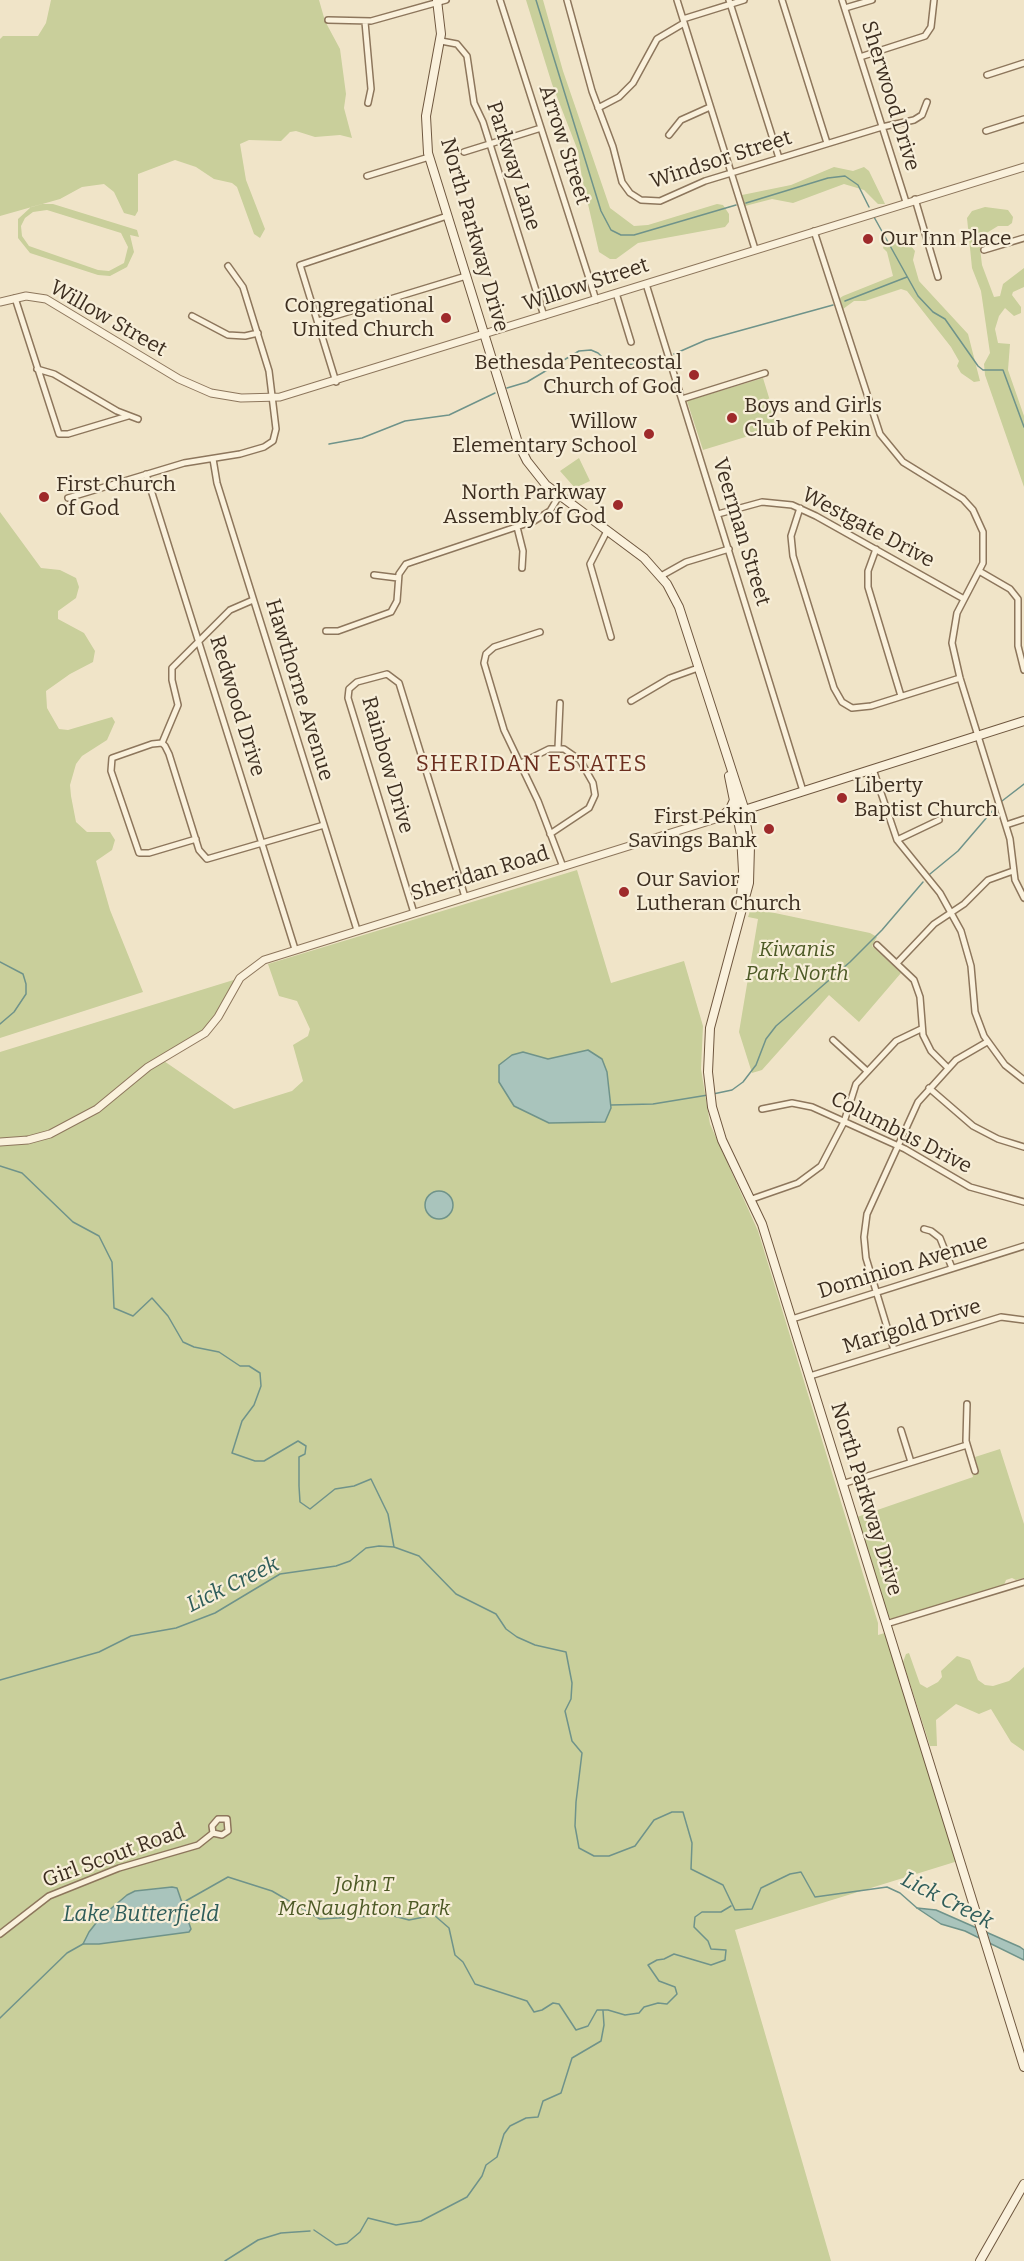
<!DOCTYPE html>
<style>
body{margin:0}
canvas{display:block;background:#f0e4c8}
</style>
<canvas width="1024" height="2261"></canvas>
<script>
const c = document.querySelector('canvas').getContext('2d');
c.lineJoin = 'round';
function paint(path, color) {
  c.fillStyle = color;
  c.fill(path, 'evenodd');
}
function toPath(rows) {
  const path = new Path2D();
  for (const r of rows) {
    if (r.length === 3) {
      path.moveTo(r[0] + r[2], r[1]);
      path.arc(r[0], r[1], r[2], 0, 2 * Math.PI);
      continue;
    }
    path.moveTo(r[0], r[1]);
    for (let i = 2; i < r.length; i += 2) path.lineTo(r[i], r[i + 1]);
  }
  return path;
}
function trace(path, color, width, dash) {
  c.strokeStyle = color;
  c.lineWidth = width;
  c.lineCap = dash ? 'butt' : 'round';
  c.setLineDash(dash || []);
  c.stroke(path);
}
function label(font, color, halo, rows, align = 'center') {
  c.font = font + ' Bitter,serif';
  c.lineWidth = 4.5;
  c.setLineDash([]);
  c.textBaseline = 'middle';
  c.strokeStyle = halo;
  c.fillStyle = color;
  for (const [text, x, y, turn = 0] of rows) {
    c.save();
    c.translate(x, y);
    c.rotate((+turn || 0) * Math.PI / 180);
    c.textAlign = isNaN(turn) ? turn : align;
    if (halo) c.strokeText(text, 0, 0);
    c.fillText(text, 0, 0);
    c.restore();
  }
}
const green = toPath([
 [51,0,319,0,325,21,340,49,346,94,344,108,352,138,340,135,315,137,296,131,290,132,281,141,249,140,240,144,246,180,265,229,260,238,254,234,237,187,232,183,214,179,196,167,175,160,138,174,138,211,135,216,124,213,114,192,104,184,82,187,60,199,0,216,0,39,3,36,38,36,46,23],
 [526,0,543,0,563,71,610,208,634,226,648,225,717,204,723,205,729,214,729,222,725,227,638,243,616,259,610,259,599,252,582,178,578,151,552,84],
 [834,167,853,171,864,167,869,171,885,204,878,204,864,190,844,184,793,203,772,199,745,206,742,195,791,185],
 [42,204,53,204,137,230,139,237,130,235,134,252,127,267,110,276,98,275,30,253,18,238,18,219,31,207],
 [47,210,121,233,128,247,124,263,109,271,98,270,29,246,22,236,21,226,25,218,33,212],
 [985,207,1008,210,1013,217,1012,223,1008,226,998,226,985,234,980,248,982,265,994,297,1000,296,1003,284,1024,268,1024,287,1013,292,1012,295,1021,307,1021,313,1014,316,1005,308,999,316,995,329,998,343,1010,344,1008,370,1024,416,1024,487,985,375,984,364,990,353,981,291,972,268,967,218,972,211],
 [892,241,911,246,915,251,913,260,919,281,968,334,980,381,974,382,961,373,957,366,959,361,951,347,907,291,901,289,865,301,854,301,843,309,840,298,843,296,893,276,887,252,883,248,885,242],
 [763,378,778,427,703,450,687,401],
 [579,458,590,481,575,488,560,471],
 [0,512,41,568,60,570,76,578,79,587,76,598,58,611,58,619,84,633,95,651,93,662,70,674,46,691,47,708,59,729,68,730,112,717,115,722,107,740,82,756,76,764,70,785,71,796,76,822,87,832,110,832,115,840,112,850,96,861,110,910,143,992,0,1038],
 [577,870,611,983,684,961,703,1026,701,1069,710,1124,758,1231,878,1623,878,1635,888,1632,958,1861,735,1930,831,2261,0,2261,0,1052,240,978,209,1029,161,1059,234,1109,292,1091,303,1081,293,1045,308,1036,310,1029,297,1001,279,996,268,964],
 [751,908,870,933,877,937,872,946,901,973,859,1022,829,995,762,1070,752,1073,739,1032,758,919,748,917],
 [1000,1449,1024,1524,1024,1578,1016,1580,1012,1578,1006,1580,1004,1585,891,1619,887,1614,857,1517,973,1477,972,1473,979,1471,975,1457],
 [909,1653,920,1684,927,1688,938,1682,942,1677,941,1671,957,1656,970,1660,978,1680,985,1685,993,1686,1009,1681,1024,1667,1024,1751,1011,1742,991,1709,979,1714,956,1704,936,1720,937,1746,930,1746,903,1662,906,1654]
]);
const water = toPath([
 [588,1050,602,1059,607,1072,611,1108,605,1122,549,1123,514,1106,499,1082,499,1065,512,1055,523,1052,548,1059,588,1050],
 [439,1205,14],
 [172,1887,177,1888,191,1929,189,1932,99,1944,83,1944,89,1932,100,1918,127,1895,135,1891,172,1887],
 [917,1908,936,1910,1020,1947,1024,1950,1024,1960,965,1931,941,1924,917,1908]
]);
const stream = toPath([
 [536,0,601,211,611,230,621,235,634,235,736,205],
 [746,203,828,178,845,176,858,185,869,207],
 [874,217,918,296,933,312,945,319,978,366,983,370,1003,370,1024,427],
 [845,301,907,277],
 [674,354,706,340,833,305],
 [507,388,527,382,579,351,591,350,598,353,614,368,664,357],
 [329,444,362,438,405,421,449,415,495,393],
 [1002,801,1024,784],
 [930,874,958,851,994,809],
 [0,962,23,974,26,984,26,994,14,1012,0,1024],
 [713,1094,732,1090,743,1082,756,1065,766,1039,776,1026,850,962,882,930,923,882],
 [611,1105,653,1104,708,1095],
 [0,1166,22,1173,73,1222,99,1236,112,1262,114,1308,133,1316,152,1298,168,1316,183,1342,194,1347,219,1352,240,1366,249,1366,260,1373,261,1386,254,1405,242,1421,232,1453,255,1461,264,1461,298,1441,306,1446,305,1454,299,1457,299,1486,300,1502,310,1509,335,1489,354,1486,371,1479,388,1514,394,1547],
 [0,1680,99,1652,131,1636,176,1628,215,1613,280,1574,336,1566,350,1561,366,1548,379,1546,394,1547,419,1556,456,1594,496,1614,506,1629,517,1637,535,1645,566,1652,572,1683,571,1699,565,1711,572,1741,582,1753,576,1802,575,1826,579,1848,594,1856,609,1856,635,1846,654,1820,672,1812,683,1812,692,1843,691,1869,723,1885,735,1910,752,1909,761,1888,790,1874,801,1872,815,1897,887,1887,900,1893,917,1908],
 [182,1903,228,1877,272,1891,320,1919,390,1915,409,1920,434,1915,449,1928,455,1955,463,1962,475,1984,527,2001,534,2012,542,2010,553,2003,559,2004,576,2030,588,2026,597,2010,608,2010,625,2015,639,2013,644,2007,658,2003,667,2004,677,1994,675,1987,659,1981,648,1965,657,1960,664,1959,674,1954,711,1965,725,1960,726,1950,711,1949,708,1941,694,1927,695,1917,702,1912,721,1912,731,1906],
 [0,2018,67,1953,83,1944],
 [314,2230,336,2245,347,2243,360,2232,368,2218,396,2225,421,2221,467,2197,482,2176,486,2165,497,2157,504,2134,510,2126,526,2118,538,2117,543,2101,561,2093,572,2058,601,2041,604,2025,603,2011],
 [225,2261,258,2240,281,2233,310,2231]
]);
const minor = toPath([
 [500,0,596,300],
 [567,0,592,91,613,147,622,182,630,193,641,200,660,201,705,181,882,127,914,120,922,115,927,102],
 [677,0,755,249],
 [729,0,779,158],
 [782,0,827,143],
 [842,0,906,202],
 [845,8,872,0],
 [683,19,744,0],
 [328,20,371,21,446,0],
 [365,22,371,89,368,103],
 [441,41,457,44,467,56,474,103,483,122,544,316],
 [860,57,925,36,931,27,934,0],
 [987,75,1024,63],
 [598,108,619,97,633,83,657,39,684,23],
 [986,131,1024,119],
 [669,135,681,120,710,107],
 [464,152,541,128],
 [367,176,429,157],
 [915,199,938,277],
 [814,231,880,434,903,462,963,499,973,510,983,532,983,563,957,613,952,643,960,678,1010,839,1015,880,1024,898],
 [984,250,1024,238],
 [646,284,803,791],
 [616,293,631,342],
 [15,298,59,434,68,434,128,416],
 [192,316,228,335,245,336,258,333],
 [318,321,466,276],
 [37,369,54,374,117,411,138,419],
 [336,382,300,265,447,216],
 [682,399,765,373],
 [213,459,217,483,357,930],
 [146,474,295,949],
 [68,498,184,463,240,454,264,447,273,441,276,429,269,371,243,287,228,266],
 [800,508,791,536,793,556,834,688,842,702,852,708,871,706,960,678],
 [718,514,762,502,792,505,816,516,964,599],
 [517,527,523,551,522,568],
 [607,531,590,564,611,637],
 [876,549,868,571,868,587,901,696],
 [979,571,1010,589,1018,599,1018,646,1024,670],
 [374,575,398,578],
 [661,576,686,562,729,549],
 [326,631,338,631,391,612,397,601,399,574,406,564,534,521,550,511,559,496],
 [540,632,494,647,486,654,484,663,504,730,538,801,563,867],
 [631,701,670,678,698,668],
 [162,743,178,705,172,680,172,668,230,610,253,600],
 [558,748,560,703],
 [519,764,549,749,564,749,580,760,593,783,595,795,589,808,550,834],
 [873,769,897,840,940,893,961,931,971,966,975,1012,984,1036,1005,1065,1024,1080],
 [1006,825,1024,819],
 [196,839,149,853,139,853,111,771,112,758,152,744,162,743,165,746,169,754,199,850,207,859,324,825],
 [897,840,939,820],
 [414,913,348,698,349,689,357,682,387,674,399,683,465,897],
 [877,945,914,980,920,997,923,1035,931,1051,948,1068],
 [898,962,934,924,964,904,988,880,1013,871],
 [833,1040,867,1071],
 [929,1088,973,1126,998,1139,1024,1147],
 [762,1109,792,1103,812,1107,905,1149,970,1187,1024,1202],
 [752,1199,798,1183,821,1166,844,1122,856,1084,896,1041,921,1029],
 [924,1229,931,1231,940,1238,952,1268],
 [792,1319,1024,1246],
 [894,1350,866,1258,864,1237,867,1214,918,1102,956,1060,987,1042],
 [810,1376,1001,1317,1024,1320],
 [967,1404,966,1441,975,1471],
 [901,1430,911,1462],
 [842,1484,967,1445],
 [886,1624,1024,1582],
 [0,1934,49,1896,119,1868,198,1845,213,1833,222,1835,228,1831,227,1819,218,1819,212,1826,213,1833]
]);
const tertiary = toPath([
 [0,302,26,296,46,299,179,379,211,393,241,398,280,397,1024,167],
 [0,1142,28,1140,50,1134,97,1109,148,1067,205,1033,218,1017,240,978,264,960,738,812]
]);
const secondary = toPath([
 [437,0,441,34,426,116,428,153,518,443,527,461,546,485,644,558,667,584,679,607,743,805,750,846,749,883,710,1028,708,1072,712,1107,722,1140,762,1224,1024,2067],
 [729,776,741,835,743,871,740,909],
 [738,812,1024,721],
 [721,817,730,809,734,800],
 [980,2261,1024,2184]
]);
const markers = [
 [868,239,6,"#9e2a2b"],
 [446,318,6,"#9e2a2b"],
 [694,375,6,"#9e2a2b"],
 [732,418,6,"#9e2a2b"],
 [649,434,6,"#9e2a2b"],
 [44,497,6,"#9e2a2b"],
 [618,505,6,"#9e2a2b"],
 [842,798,6,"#9e2a2b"],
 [769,829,6,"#9e2a2b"],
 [624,892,6,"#9e2a2b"]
];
const streetNames = [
 ["Sherwood Drive",890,96,73],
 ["Arrow Street",564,145,72],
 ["Windsor Street",721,160,-18],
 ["Parkway Lane",513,166,72],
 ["North Parkway Drive",474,235,74],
 ["Willow Street",586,285,-18],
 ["Willow Street",108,319,30],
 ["Westgate Drive",868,528,28],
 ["Veerman Street",741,532,73],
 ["Hawthorne Avenue",299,690,73],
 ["Redwood Drive",237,706,73],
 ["Rainbow Drive",387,765,74],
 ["Sheridan Road",480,874,-17],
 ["Columbus Drive",901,1133,27],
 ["Dominion Avenue",903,1267,-17],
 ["Marigold Drive",912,1327,-17],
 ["North Parkway Drive",866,1499,73],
 ["Girl Scout Road",114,1856,-20]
];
const poiNames = [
 ["Our Inn Place",880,239],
 ["Congregational",434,306,"right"],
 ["United Church",434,330,"right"],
 ["Bethesda Pentecostal",682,363,"right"],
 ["Church of God",682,387,"right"],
 ["Boys and Girls",744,406],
 ["Club of Pekin",744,430],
 ["Willow",637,422,"right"],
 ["Elementary School",637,446,"right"],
 ["First Church",56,485],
 ["of God",56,509],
 ["North Parkway",606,493,"right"],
 ["Assembly of God",606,517,"right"],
 ["Liberty",854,786],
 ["Baptist Church",854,810],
 ["First Pekin",757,817,"right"],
 ["Savings Bank",757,841,"right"],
 ["Our Savior",636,880],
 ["Lutheran Church",636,904]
];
const parkNames = [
 ["Kiwanis",797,950],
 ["Park North",797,974],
 ["John T",364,1885],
 ["McNaughton Park",364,1909]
];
const neighbourhoodNames = [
 ["SHERIDAN ESTATES",532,765]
];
const waterNames = [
 ["Lick Creek",233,1585,-26],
 ["Lick Creek",947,1901,27],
 ["Lake Butterfield",141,1915]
];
paint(green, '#c9cf9b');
paint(water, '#a9c4bc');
trace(water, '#6f938a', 1.5);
trace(stream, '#6f938a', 1.5);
trace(minor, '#8d765c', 8);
trace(tertiary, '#8d765c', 9);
trace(secondary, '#6f573f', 10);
trace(minor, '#faf1dc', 5);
trace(tertiary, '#faf1dc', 7);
trace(secondary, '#faf1dc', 8);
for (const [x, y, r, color] of markers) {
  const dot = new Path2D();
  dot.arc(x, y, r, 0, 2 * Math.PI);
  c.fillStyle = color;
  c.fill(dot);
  trace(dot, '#f7eed8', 2);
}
label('21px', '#3d2e20', '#f7eed8', streetNames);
label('21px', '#3d2e20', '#f7eed8', poiNames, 'left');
label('italic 21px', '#4d5a26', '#f7eed8', parkNames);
c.letterSpacing = '1.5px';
label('22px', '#6b2e1e', '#f7eed8', neighbourhoodNames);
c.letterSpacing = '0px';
label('italic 22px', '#2f5d5a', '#f7eed8', waterNames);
</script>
